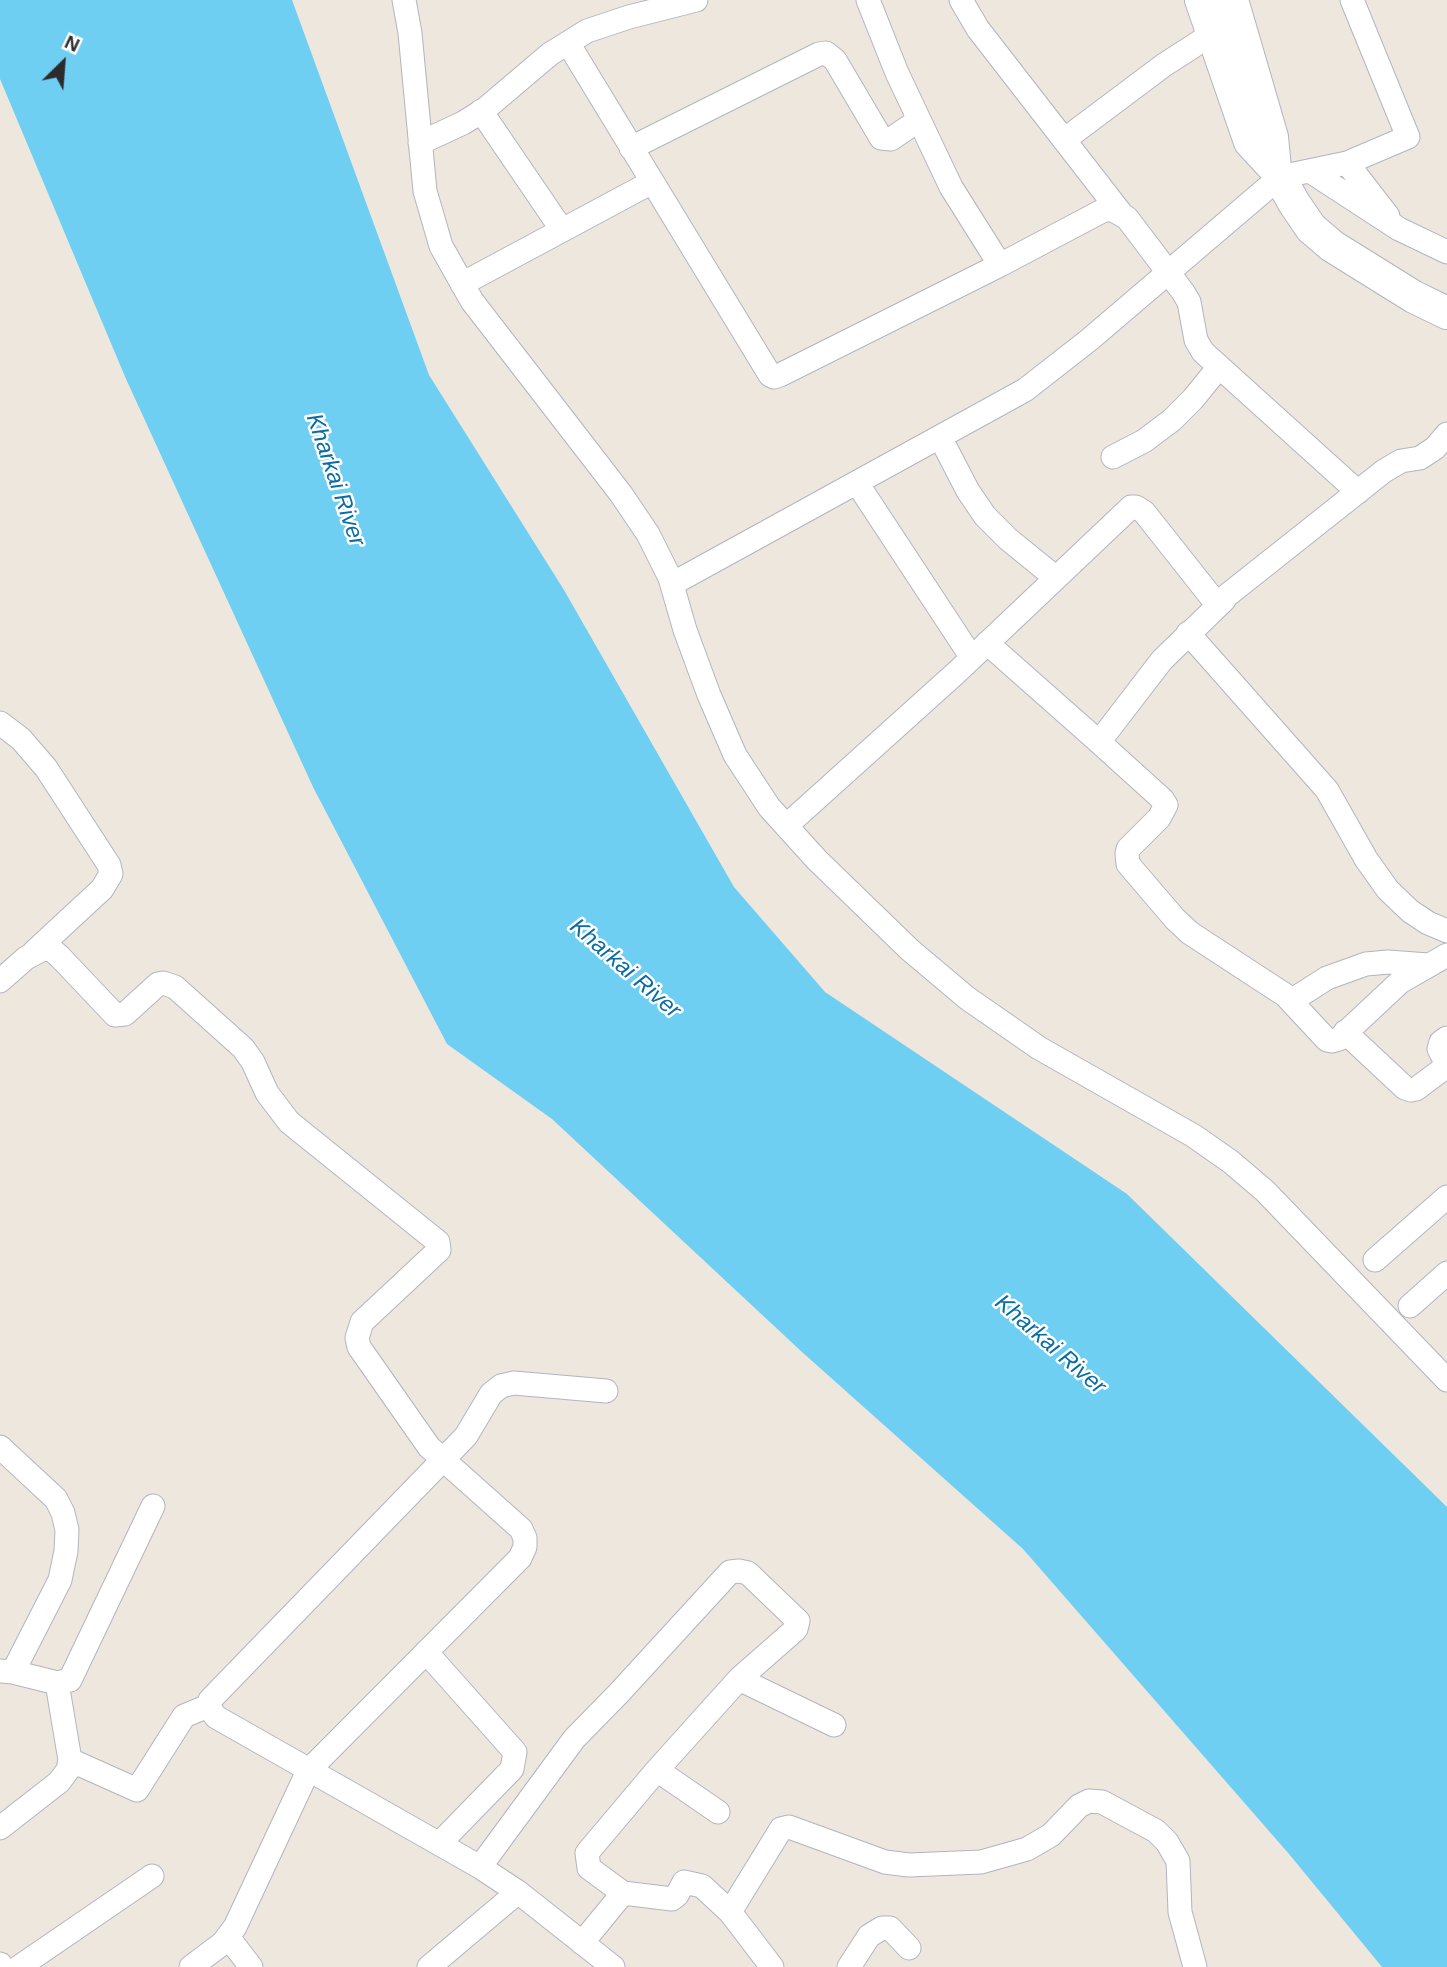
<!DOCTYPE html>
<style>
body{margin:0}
#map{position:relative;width:1447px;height:1967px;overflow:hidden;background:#eee7de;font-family:Helvetica,sans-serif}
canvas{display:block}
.north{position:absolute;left:28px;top:28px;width:70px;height:70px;-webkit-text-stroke:5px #fff;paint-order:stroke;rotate:25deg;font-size:19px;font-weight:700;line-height:28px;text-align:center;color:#2c2c2c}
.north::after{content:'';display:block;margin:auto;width:24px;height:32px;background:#2c2c2c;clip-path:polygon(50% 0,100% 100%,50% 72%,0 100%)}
</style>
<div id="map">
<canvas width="1447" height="1967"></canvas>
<div class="north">N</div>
</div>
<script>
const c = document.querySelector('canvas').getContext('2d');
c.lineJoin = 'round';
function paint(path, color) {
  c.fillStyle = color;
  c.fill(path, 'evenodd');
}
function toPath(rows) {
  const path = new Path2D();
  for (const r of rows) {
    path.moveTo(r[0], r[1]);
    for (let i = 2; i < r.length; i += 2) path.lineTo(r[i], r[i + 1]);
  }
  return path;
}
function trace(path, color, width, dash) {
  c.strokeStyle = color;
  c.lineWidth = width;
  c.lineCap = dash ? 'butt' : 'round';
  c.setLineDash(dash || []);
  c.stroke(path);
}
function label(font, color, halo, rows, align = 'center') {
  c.font = font + ' Helvetica,sans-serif';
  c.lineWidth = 5;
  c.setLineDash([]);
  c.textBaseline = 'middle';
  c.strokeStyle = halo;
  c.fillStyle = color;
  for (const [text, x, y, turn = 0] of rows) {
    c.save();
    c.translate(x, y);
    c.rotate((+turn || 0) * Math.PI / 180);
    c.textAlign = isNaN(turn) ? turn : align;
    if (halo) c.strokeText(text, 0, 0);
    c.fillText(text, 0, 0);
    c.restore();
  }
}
const water = toPath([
 [0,0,292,0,429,375,564,590,734,887,825,992,1127,1194,1447,1507,1447,1967,1382,1967,1289,1854,1023,1549,802,1352,552,1119,447,1044,313,787,126,379,0,79]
]);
const minor = toPath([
 [404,0,410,33,425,191,441,246,472,301,621,494,648,534,670,578,685,630,709,695,735,755,769,807,817,860,910,950,967,998,1039,1048,1194,1136,1231,1162,1265,1191,1447,1380],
 [868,0,897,73,951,187,1000,265],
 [961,0,978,29,1120,212],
 [568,43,770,375,774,377,780,375,1000,265,1104,210,1113,210,1127,218,1183,292,1189,302,1196,340,1203,352,1358,492],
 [481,111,562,230],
 [1064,140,1164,65,1212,34],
 [420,143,463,123,484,110,550,54,587,31,629,17,696,0],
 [631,148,819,54,826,53,835,60,881,138,891,139,919,120],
 [1347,163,1388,216],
 [1310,171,1399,229,1447,252],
 [462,284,652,182],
 [940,437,968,491,985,516,1008,539,1056,578],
 [1113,457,1144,441,1172,420,1193,399,1219,367],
 [857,483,972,658],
 [672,584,1025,390,1089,340,1280,177,1347,163,1408,137,1352,0],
 [1188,633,1327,790,1366,859,1388,890,1410,911,1428,923,1447,931],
 [987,643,1099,742,1162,660,1224,600],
 [0,723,21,739,46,768,109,865,111,874,102,889,34,952],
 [1099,742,1162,799,1166,805,1159,818,1128,849,1127,854,1128,864,1175,919,1190,933,1285,995,1327,1040,1332,1041,1339,1039,1400,982,1447,955],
 [786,826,957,672,1131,507,1136,507,1144,512,1212,598,1220,601,1384,471,1401,461,1420,458,1435,448,1447,434],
 [0,981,26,958,43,949,52,950,60,957,115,1015,125,1014,158,984,163,983,175,987,243,1048,253,1062,267,1093,289,1122,438,1242,439,1250,362,1322,357,1338,359,1347,429,1447,521,1529,525,1538,525,1547,520,1558,308,1771,235,1927,223,1943,191,1967],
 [1291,1001,1327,978,1366,964,1388,962,1428,965],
 [1345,1032,1405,1088,1411,1090,1416,1089,1447,1066],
 [1447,1038,1441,1042,1439,1049,1447,1064],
 [1375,1260,1447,1197],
 [1410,1306,1447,1273],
 [606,1391,514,1383,501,1386,491,1394,466,1436,210,1700,208,1706,216,1717,480,1867,518,1892,613,1967],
 [0,1447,56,1499,63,1513,67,1530,66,1551,60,1580,13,1672],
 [426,1652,515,1752,512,1769,440,1843],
 [0,1671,13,1672,57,1683,70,1680,153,1506],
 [739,1679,834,1725],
 [70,1760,137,1790,184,1716,208,1706],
 [657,1770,718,1812],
 [0,1828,59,1782,68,1770,70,1760,57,1683],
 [480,1867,574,1739,619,1693,730,1572,739,1571,748,1573,798,1621,796,1629,739,1679,657,1770,587,1853,589,1868,623,1893],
 [730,1912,781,1829,789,1827,885,1862,909,1865,981,1862,1027,1849,1051,1835,1079,1806,1089,1801,1102,1802,1156,1831,1167,1842,1178,1861,1180,1912,1195,1967],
 [228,1937,251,1967],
 [582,1943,623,1893,672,1899,677,1895,684,1882,702,1886,730,1912,772,1967],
 [0,1964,2,1967],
 [19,1967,152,1876],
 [429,1967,518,1892],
 [849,1967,869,1936,882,1928,890,1928,909,1948]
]);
const secondary = toPath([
 [1201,0,1250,142,1275,169,1294,203,1311,228,1332,246,1414,297,1447,313],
 [1232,0,1272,137,1275,169]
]);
const waterNames = [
 ["Kharkai River",335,480,71],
 ["Kharkai River",625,969,41],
 ["Kharkai River",1050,1345,41]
];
paint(water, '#6ecff3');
trace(minor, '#b2b4c0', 25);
trace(secondary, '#b2b4c0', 34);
trace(minor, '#fff', 23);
trace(secondary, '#fff', 32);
label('italic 23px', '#096da3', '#fff', waterNames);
</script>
